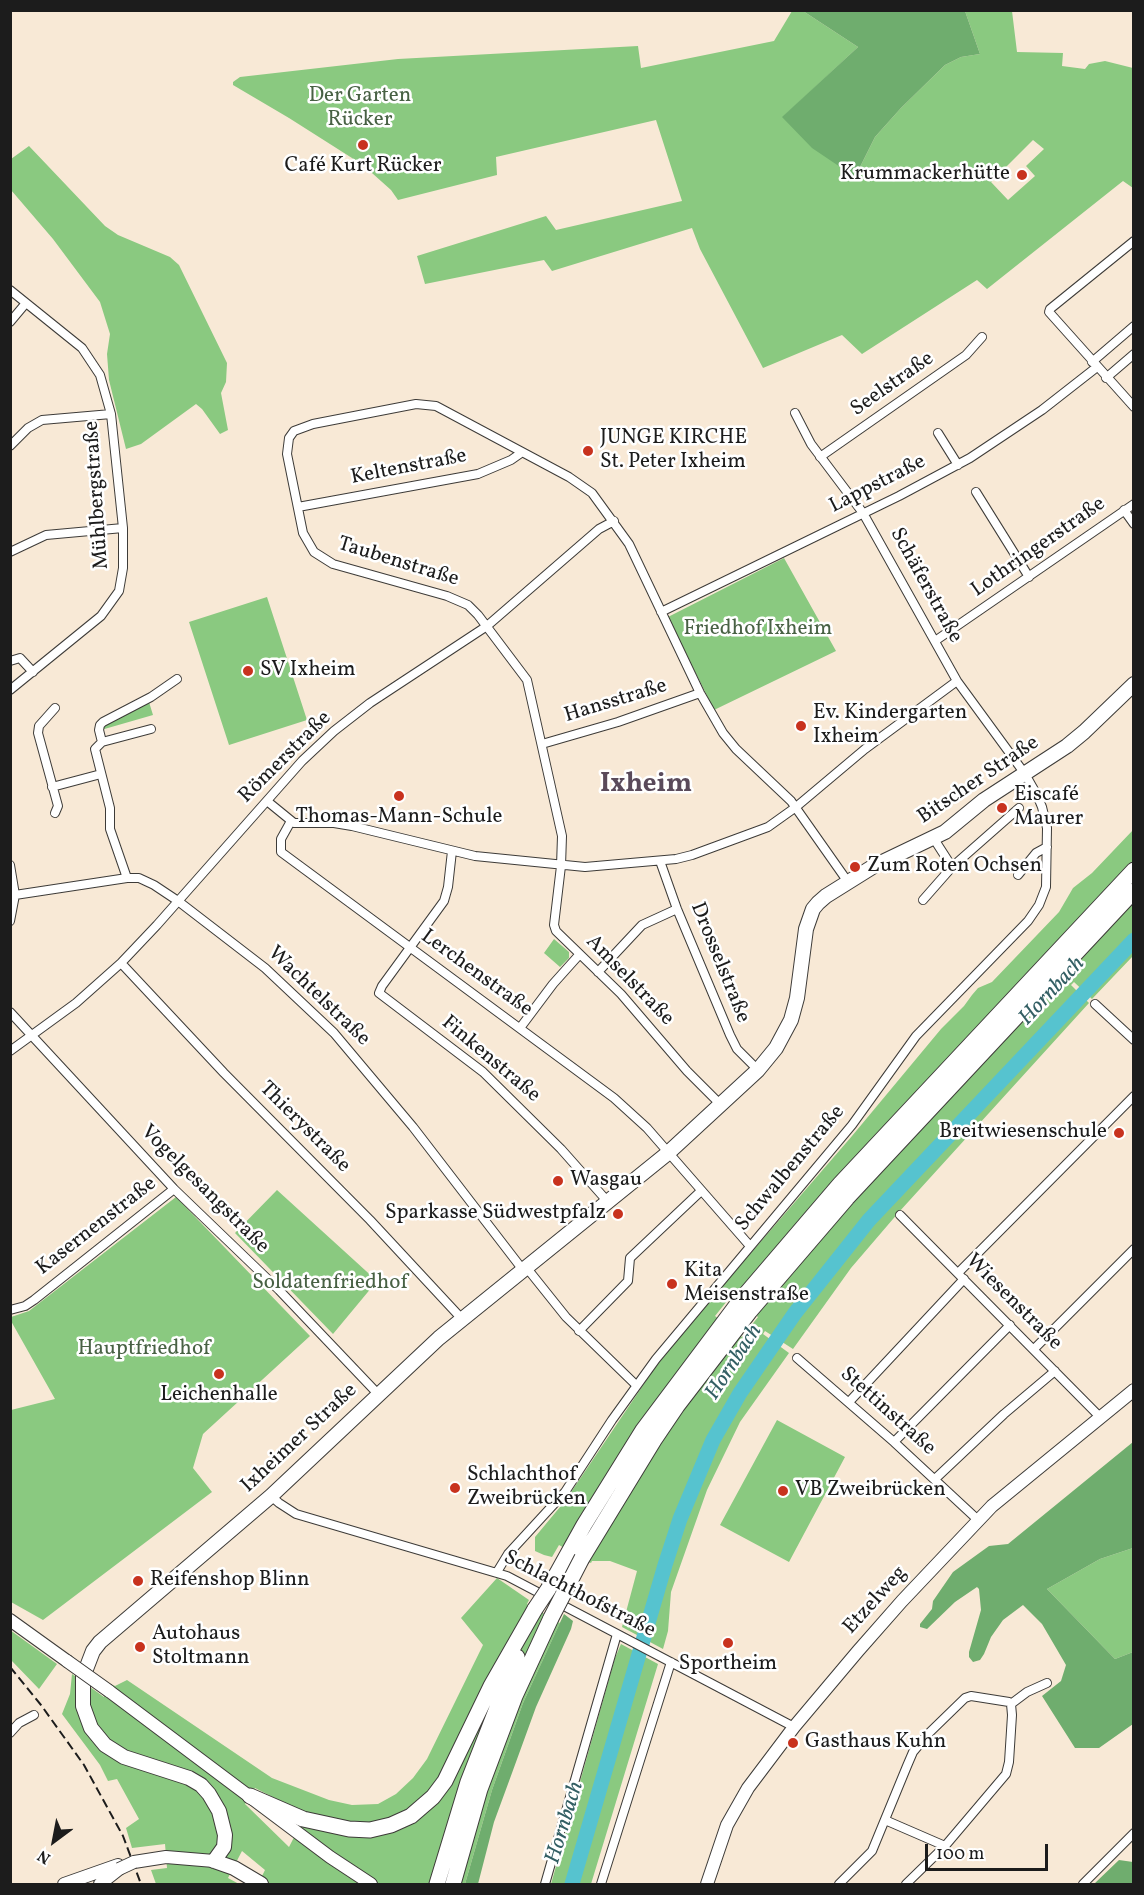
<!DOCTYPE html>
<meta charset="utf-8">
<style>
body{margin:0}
#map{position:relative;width:1144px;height:1895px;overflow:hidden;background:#f8e9d6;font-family:Vollkorn,serif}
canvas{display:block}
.frame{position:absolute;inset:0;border:12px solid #1c1c1c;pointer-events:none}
.north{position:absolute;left:24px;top:1811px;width:60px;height:60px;-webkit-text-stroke:4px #fff;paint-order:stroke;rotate:212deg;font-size:16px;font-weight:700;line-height:24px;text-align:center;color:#1c1c1c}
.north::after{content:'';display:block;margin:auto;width:21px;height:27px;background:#1c1c1c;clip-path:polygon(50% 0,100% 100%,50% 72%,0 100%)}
.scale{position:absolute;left:925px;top:1844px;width:123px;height:27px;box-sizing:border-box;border:3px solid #1c1c1c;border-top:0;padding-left:8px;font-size:18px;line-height:21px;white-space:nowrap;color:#1c1c1c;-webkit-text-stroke:4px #fff;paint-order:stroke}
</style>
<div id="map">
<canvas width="1144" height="1895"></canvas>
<div class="frame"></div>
<div class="north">N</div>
<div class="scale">100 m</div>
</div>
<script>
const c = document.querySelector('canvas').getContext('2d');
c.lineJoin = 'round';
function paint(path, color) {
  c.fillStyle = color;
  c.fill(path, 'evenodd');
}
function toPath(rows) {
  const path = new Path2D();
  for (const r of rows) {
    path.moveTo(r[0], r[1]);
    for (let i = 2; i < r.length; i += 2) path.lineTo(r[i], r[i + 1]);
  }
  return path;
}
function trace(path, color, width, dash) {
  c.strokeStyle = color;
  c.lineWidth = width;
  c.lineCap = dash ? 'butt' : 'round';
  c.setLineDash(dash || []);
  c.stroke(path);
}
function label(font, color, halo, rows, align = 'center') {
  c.font = font + ' Vollkorn,serif';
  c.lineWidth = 5;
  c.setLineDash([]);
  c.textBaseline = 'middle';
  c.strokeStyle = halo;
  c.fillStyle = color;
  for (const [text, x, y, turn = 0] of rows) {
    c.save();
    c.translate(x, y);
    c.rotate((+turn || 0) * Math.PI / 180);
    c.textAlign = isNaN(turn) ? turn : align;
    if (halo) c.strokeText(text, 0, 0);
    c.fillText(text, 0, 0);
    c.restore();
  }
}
const green = toPath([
 [792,11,803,11,858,47,783,117,855,177,875,137,901,108,945,65,961,57,980,54,965,11,1012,11,1017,52,1063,53,1062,66,1085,69,1089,64,1105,61,1133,68,1133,188,1123,181,987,289,977,280,862,354,842,335,763,368,700,249,692,228,552,271,544,260,425,284,417,256,546,216,556,230,682,201,656,120,496,157,497,175,398,200,391,190,363,165,289,118,233,85,233,82,240,77,398,59,638,46,641,68,774,41],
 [1033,140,1044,149,1026,166,1035,176,1008,200,991,182],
 [29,146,105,226,118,235,170,257,179,265,227,363,226,382,221,393,228,430,220,434,202,409,196,404,141,444,126,449,109,380,107,354,110,334,100,302,53,239,11,190,11,159],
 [784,558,836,651,714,710,668,617],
 [267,597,307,720,229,745,189,622],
 [149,702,153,715,101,730,102,726],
 [1133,830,1133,956,1092,999,1074,982,1071,985,1089,1003,899,1212,851,1268,793,1349,765,1331,763,1334,789,1353,740,1422,707,1490,671,1592,668,1631,663,1649,622,1627,637,1571,610,1561,592,1561,591,1563,559,1545,552,1557,544,1555,535,1551,535,1537,565,1501,656,1366,711,1299,715,1301,719,1295,718,1291,852,1136,941,1029,964,1006,972,995,978,988,992,982,1059,912,1073,888,1092,873],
 [731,1296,758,1317,742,1337,715,1316],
 [554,939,569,952,569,958,560,967,544,953],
 [277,1190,377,1281,333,1334,235,1233],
 [176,1197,310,1336,203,1434,193,1468,212,1492,43,1620,11,1602,11,1410,55,1399,11,1321,11,1317,29,1311],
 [777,1420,845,1457,789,1562,720,1525],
 [1133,1548,1133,1652,1115,1659,1047,1589,1100,1559],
 [497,1578,529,1600,527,1604,560,1623,523,1703,492,1790,465,1884,258,1884,265,1870,242,1851,228,1878,239,1884,156,1884,151,1870,167,1868,165,1844,132,1848,126,1828,139,1819,117,1779,108,1781,100,1765,62,1714,70,1694,72,1674,104,1697,113,1685,115,1686,127,1680,272,1778,329,1800,352,1805,378,1804,396,1794,413,1778,427,1759,483,1645,461,1618],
 [255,1788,306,1814,289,1847,245,1804],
 [10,1630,57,1664,39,1689,11,1660],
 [621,1644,658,1664,591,1884,551,1884,615,1658]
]);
const forest = toPath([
 [803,11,965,11,980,54,961,57,945,65,901,108,875,137,855,177,812,148,782,117,858,47],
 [1133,1442,1133,1548,1100,1559,1047,1589,1115,1659,1133,1652,1133,1724,1099,1748,1075,1748,1042,1696,1061,1681,1066,1665,1042,1624,1023,1605,1003,1620,991,1637,984,1654,980,1660,973,1662,969,1657,969,1652,981,1610,979,1589,977,1587,955,1602,927,1629,920,1627,920,1624,932,1609,933,1601,953,1572,989,1546,1008,1544],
 [564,1614,573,1621,571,1629,536,1707,512,1773,494,1822,478,1884,465,1884,492,1790,523,1703],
 [1119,1860,1133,1862,1133,1884,1095,1883]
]);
const river = toPath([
 [572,1884,665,1565,680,1519,713,1440,740,1393,795,1313,869,1220,1134,940]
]);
const street = toPath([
 [1134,241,1050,309,1049,312,1134,407],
 [10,290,82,348,100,375,111,414,123,528,123,568,119,591,101,616,10,690],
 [10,322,26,303],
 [1092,362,1134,326],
 [1106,378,1134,354],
 [938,433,958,465],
 [10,446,28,428,42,420,111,414],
 [820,457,966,355,982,337],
 [976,492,1029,577],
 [298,507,478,474,511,460,521,453],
 [1124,510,1134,524],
 [10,552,46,535,123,528],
 [661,612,899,496,970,458,1042,410,1097,367],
 [935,641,1134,504],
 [10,661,20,658,33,672],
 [55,708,39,726,38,733,58,806,55,813],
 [102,742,99,730,100,725,103,722,151,697,177,679],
 [542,744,618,722,700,693],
 [52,787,101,774],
 [267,801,294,823,334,823,352,826,475,856,585,867,676,859,692,855,768,827,796,807,865,749,957,681],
 [291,821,281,839,281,852,614,1098,647,1128,750,1246],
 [934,839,952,867],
 [452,851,448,887,444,901,382,986,379,993,483,1072,561,1149,608,1202],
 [660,861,677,909,730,1035,737,1049,758,1070],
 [10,865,15,895,10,921],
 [1018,875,1036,853,1047,847],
 [127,878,110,829,110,808,95,749,102,742,151,729],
 [15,895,127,878,139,878,154,885,178,901,265,968,334,1033,413,1127,523,1270],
 [923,900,952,867,1019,808],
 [121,963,224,1073,370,1220,462,1319],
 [598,972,642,925,677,909],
 [1095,1004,1134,1040],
 [10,1012,174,1189,279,1290,378,1394],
 [520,1028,553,984,579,955],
 [10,1051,76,1003,121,963,157,925,302,761,334,731,370,703,487,626,599,529,614,521],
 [721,1105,687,1071,621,994,556,931,554,925,561,866,562,836,527,680,478,615,468,605,447,596,333,564,314,552,303,533,287,454,289,438,294,431,313,424,416,404,436,406,569,477,592,493,629,544,700,693,723,733,736,749,791,801,848,882],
 [900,1215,1100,1417],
 [526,1267,566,1317,636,1385],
 [958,1273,1134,1096],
 [10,1310,25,1306,34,1300,174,1189],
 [579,1331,628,1281,630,1258,701,1191],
 [1034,1349,1134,1249],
 [797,1358,894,1442,978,1520],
 [849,1402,964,1279],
 [894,1442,1010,1325],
 [935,1479,1004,1414,1055,1371],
 [271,1496,279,1503,296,1514,507,1576,794,1727],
 [497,1572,508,1554,565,1492,612,1420,656,1359,852,1125,916,1036,1028,921,1039,905,1046,887,1047,828,1042,807,1037,795,1025,774,957,681,863,513,811,444,795,413],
 [1011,1704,1027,1692,1047,1683],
 [10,1733,19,1723,34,1715],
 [885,1820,945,1846],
 [545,1884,617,1634],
 [601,1884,671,1662],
 [839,1884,872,1851,907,1766,913,1752,929,1733,965,1698,971,1696,1009,1702,1011,1704,1012,1715,1009,1762,1006,1774,945,1846,906,1884],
 [1083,1884,1134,1833]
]);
const secondary = toPath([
 [10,1620,67,1661],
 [109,1691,330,1857,371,1884],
 [134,1862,166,1857,214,1861],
 [64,1884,118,1865],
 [100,1884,119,1869],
 [707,1884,727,1825,748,1788,794,1727,858,1651,902,1601,992,1506,1134,1390]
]);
const primary = toPath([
 [214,1861,224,1847,225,1835,219,1811,209,1794,201,1785,189,1778,124,1757,105,1745,91,1728,83,1706,83,1677,93,1651,100,1642,271,1496,439,1338,668,1153,758,1070,776,1048,791,1020,797,998,806,929,813,909,818,903,826,896,874,866,945,832,984,800,1067,746,1084,732,1134,684],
 [214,1861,234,1868,261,1884]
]);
const highway = toPath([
 [582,1558,654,1440,677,1406,750,1311,847,1198,1134,891],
 [549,1588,584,1525,643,1430,739,1302,840,1184,1134,870],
 [250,1796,303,1819,349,1829,370,1830,391,1825,411,1816,433,1797,445,1781,491,1686,535,1609],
 [437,1884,468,1782,517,1657],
 [453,1884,480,1789,515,1696,551,1618]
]);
const rail = toPath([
 [10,1667,41,1705,84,1765,123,1836,141,1884]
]);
const secondaryBridge = toPath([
 [67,1661,109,1691],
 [119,1869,134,1862]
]);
const highwayBridge = toPath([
 [535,1609,549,1588],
 [551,1618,582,1558]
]);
const markers = [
 [363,145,6,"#c8321e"],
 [1022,175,6,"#c8321e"],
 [588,451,6,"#c8321e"],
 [248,671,6,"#c8321e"],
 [801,726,6,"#c8321e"],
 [399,796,6,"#c8321e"],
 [1002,808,6,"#c8321e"],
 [855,867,6,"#c8321e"],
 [1119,1133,6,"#c8321e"],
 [558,1181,6,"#c8321e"],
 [618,1214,6,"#c8321e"],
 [672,1284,6,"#c8321e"],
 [219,1374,6,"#c8321e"],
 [455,1488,6,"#c8321e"],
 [783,1491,6,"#c8321e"],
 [138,1581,6,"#c8321e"],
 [728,1643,6,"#c8321e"],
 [140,1647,6,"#c8321e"],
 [793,1743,6,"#c8321e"]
];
const parkNames = [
 ["Der Garten",360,97],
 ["Rücker",360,121],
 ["Friedhof Ixheim",758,630],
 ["Soldatenfriedhof",330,1284],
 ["Hauptfriedhof",144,1350]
];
const poiNames = [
 ["Café Kurt Rücker",363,167,"center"],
 ["Krummackerhütte",1010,175,"right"],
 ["JUNGE KIRCHE",600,439],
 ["St. Peter Ixheim",600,463],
 ["SV Ixheim",260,671],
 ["Ev. Kindergarten",813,714],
 ["Ixheim",813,738],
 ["Eiscafé",1014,796],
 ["Maurer",1014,820],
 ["Thomas-Mann-Schule",399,818,"center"],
 ["Zum Roten Ochsen",867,867],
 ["Breitwiesenschule",1107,1133,"right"],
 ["Wasgau",570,1181],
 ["Sparkasse Südwestpfalz",606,1214,"right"],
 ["Kita",684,1272],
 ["Meisenstraße",684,1296],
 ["Leichenhalle",219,1396,"center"],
 ["Schlachthof",467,1476],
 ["Zweibrücken",467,1500],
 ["VB Zweibrücken",795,1491],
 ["Reifenshop Blinn",150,1581],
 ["Autohaus",152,1635],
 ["Stoltmann",152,1659],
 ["Sportheim",728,1665,"center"],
 ["Gasthaus Kuhn",805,1743]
];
const streetNames = [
 ["Seelstraße",893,385,-35],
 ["Keltenstraße",409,468,-11],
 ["Lappstraße",878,485,-27],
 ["Mühlbergstraße",98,495,-94],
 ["Lothringerstraße",1039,548,-35],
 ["Taubenstraße",398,563,17],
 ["Schäferstraße",925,586,61],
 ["Hansstraße",616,702,-17],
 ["Römerstraße",286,758,-45],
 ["Bitscher Straße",979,781,-34],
 ["Drosselstraße",719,963,68],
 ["Lerchenstraße",476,974,36],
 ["Amselstraße",629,981,46],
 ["Wachtelstraße",318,997,44],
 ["Finkenstraße",490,1060,40],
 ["Thierystraße",304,1128,45],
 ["Schwalbenstraße",791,1169,-50],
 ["Vogelgesangstraße",204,1190,45],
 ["Kasernenstraße",97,1227,-38],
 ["Wiesenstraße",1013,1303,45],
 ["Stettinstraße",887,1412,42],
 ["Ixheimer Straße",300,1439,-43],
 ["Schlachthofstraße",579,1595,27],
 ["Etzelweg",876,1601,-48]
];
const waterNames = [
 ["Hornbach",1053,992,-47],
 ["Hornbach",735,1363,-57],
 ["Hornbach",566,1823,-73]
];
const districtNames = [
 ["Ixheim",646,786]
];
paint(green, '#8ac980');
paint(forest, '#6fad6e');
trace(river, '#56c3cf', 15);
trace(street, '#3d3b38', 10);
trace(secondary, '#3d3b38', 14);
trace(primary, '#3d3b38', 16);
trace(highway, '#3d3b38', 17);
trace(street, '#fff', 8);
trace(secondary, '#fff', 12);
trace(primary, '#fff', 14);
trace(highway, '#fff', 15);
trace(rail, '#1c1c1c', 2, [9, 4.5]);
trace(secondaryBridge, '#3d3b38', 14, []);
trace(highwayBridge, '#3d3b38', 17, []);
trace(secondaryBridge, '#fff', 12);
trace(highwayBridge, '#fff', 15);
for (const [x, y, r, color] of markers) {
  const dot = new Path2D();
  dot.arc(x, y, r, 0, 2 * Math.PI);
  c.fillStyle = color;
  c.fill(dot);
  trace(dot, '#fff', 2);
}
label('21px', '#486144', '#fff', parkNames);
label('21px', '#1c1c1c', '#fff', poiNames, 'left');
label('21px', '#1c1c1c', '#fff', streetNames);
label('italic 22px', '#335f64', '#fff', waterNames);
label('bold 27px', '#5a4a5a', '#fff', districtNames);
</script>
